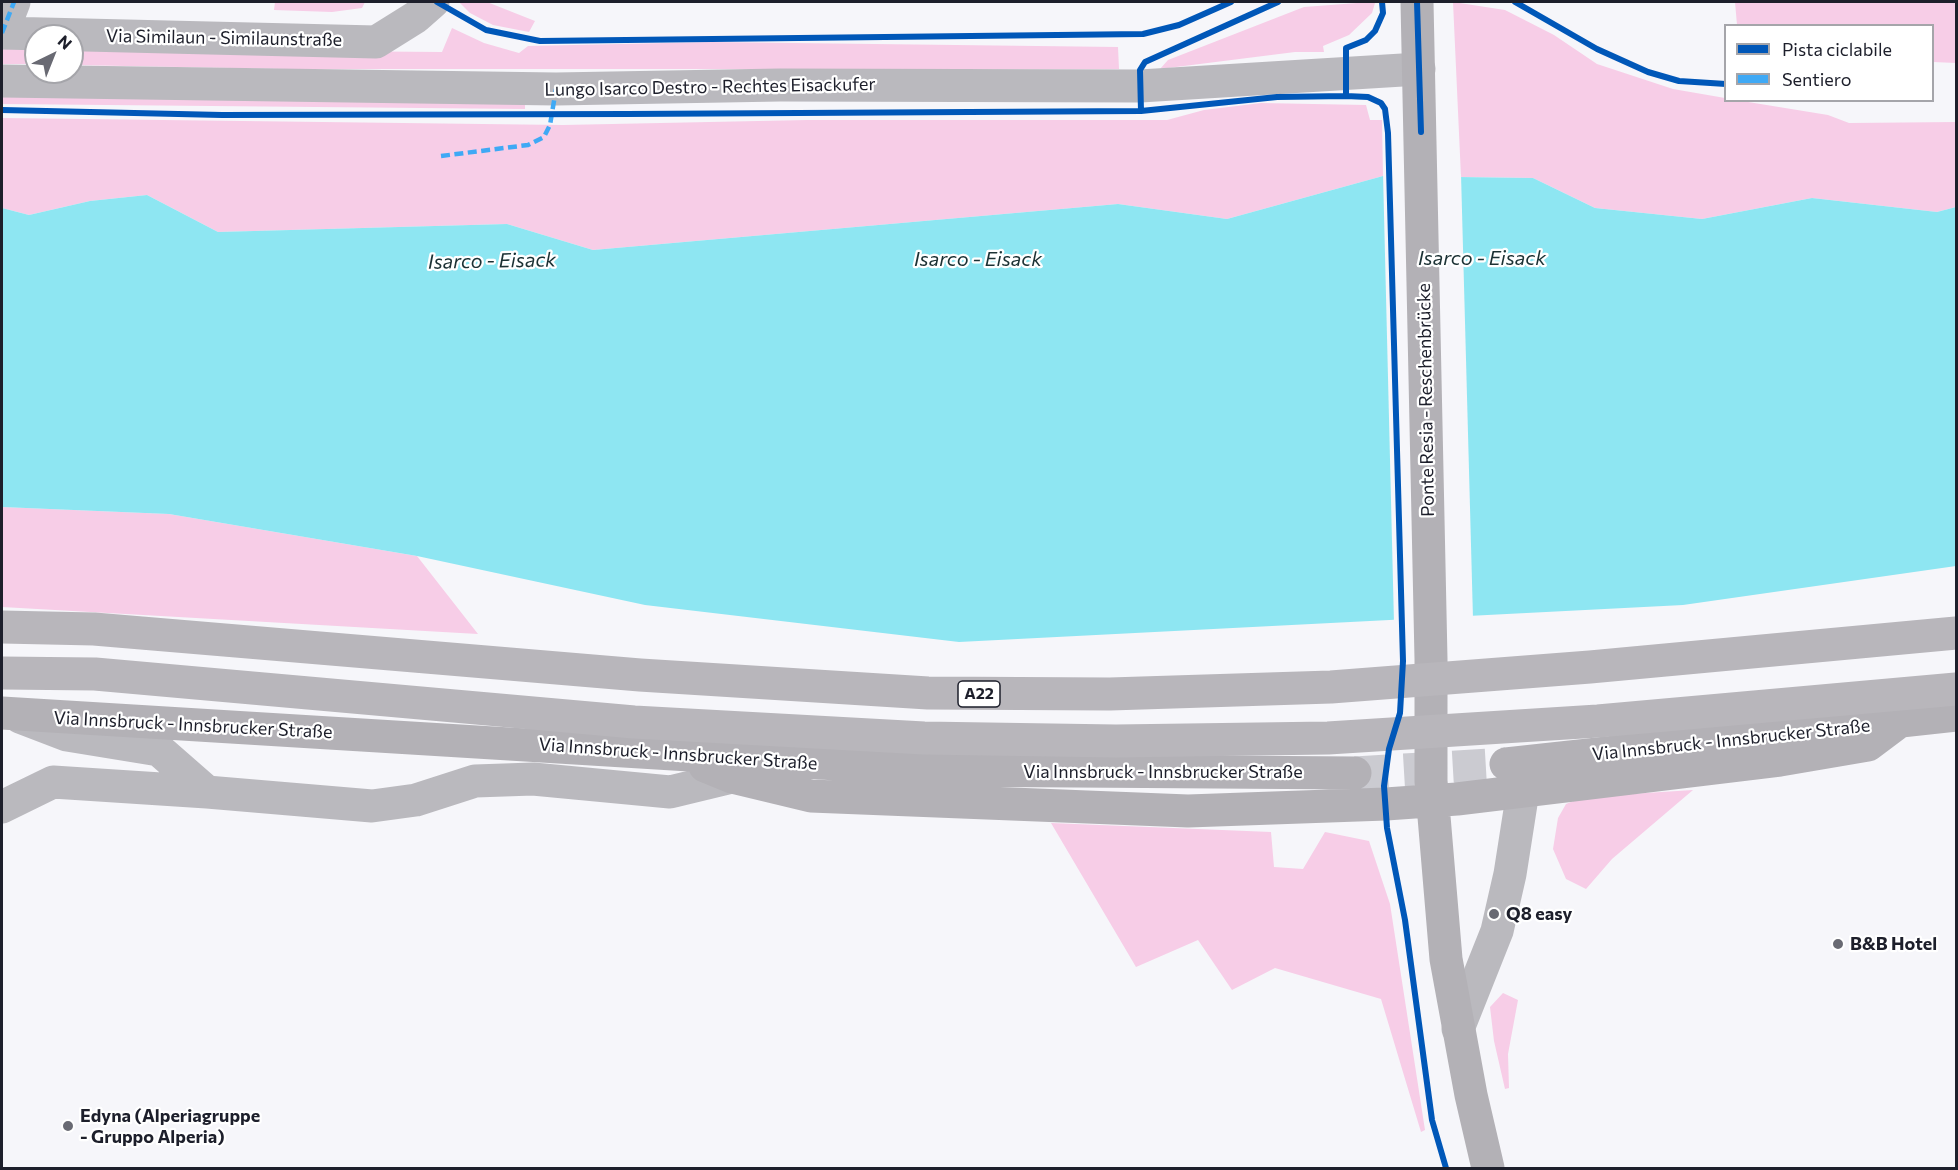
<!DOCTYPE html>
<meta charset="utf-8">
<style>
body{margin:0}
#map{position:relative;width:1958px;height:1170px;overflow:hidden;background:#f6f6fa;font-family:Commissioner,sans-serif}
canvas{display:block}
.frame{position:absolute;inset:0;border:3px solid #1d1f2b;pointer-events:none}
.legend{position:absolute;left:1724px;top:24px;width:210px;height:78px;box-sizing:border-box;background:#fff;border:2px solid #a5a5aa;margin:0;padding:8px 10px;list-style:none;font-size:18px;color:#1d1f2b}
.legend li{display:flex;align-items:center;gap:12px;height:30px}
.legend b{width:30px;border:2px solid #a5a5aa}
.north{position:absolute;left:24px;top:24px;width:60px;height:60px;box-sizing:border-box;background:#fff;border:2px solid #a5a5aa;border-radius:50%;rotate:43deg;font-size:16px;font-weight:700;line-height:24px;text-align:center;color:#1d1f2b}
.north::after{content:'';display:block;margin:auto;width:21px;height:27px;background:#696a73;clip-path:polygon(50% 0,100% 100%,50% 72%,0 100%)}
</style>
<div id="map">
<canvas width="1958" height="1170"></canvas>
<div class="frame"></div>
<ul class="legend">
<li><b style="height:8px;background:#0057b8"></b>Pista ciclabile</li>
<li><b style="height:8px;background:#3fa9f5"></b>Sentiero</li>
</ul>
<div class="north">N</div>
</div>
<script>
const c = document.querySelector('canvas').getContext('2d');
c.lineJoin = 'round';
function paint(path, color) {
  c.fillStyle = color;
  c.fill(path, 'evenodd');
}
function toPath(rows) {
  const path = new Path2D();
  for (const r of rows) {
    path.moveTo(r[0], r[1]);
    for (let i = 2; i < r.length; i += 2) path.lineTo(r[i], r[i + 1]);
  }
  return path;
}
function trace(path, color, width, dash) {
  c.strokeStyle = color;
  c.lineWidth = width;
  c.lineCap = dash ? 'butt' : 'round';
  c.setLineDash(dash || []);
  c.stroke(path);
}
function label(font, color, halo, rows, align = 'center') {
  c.font = font + ' Commissioner,sans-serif';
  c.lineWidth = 4.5;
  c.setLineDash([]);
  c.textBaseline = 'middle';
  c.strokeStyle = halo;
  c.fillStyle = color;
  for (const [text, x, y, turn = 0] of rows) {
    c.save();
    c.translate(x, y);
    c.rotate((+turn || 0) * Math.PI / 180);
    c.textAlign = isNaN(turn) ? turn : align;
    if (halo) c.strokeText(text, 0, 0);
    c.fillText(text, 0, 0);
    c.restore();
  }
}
const green = toPath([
 [275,2,365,2,362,8,332,12,274,10],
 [459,2,487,2,535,21,529,32,493,25,470,13],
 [1453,2,1505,10,1554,35,1597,64,1673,89,1725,98,1726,100,1742,101,1828,115,1849,123,1956,122,1956,207,1937,212,1812,198,1702,219,1595,208,1533,178,1461,177],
 [1735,2,1956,2,1956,63,1933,62,1932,26,1737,25],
 [1357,3,1375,3,1372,13,1349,35,1323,46,1324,52,1295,52,1160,69,1168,60,1304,7],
 [452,28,484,43,519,53,528,46,712,42,1118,47,1119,69,286,69,72,65,72,49,442,52],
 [2,48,36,49,36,64,2,64],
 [2,95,525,101,525,109,2,104],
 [1261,103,1366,105,1370,120,1382,120,1383,176,1227,219,1118,204,593,250,507,224,218,232,147,195,90,201,29,215,2,208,2,118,563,125,807,120,1167,120,1204,110],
 [2,507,169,514,417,556,478,634,2,607],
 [1693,790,1612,859,1586,889,1566,879,1553,849,1558,818,1566,804,1583,797],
 [1051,823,1271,832,1274,867,1303,869,1325,832,1369,841,1390,904,1425,1130,1421,1132,1381,999,1275,968,1232,990,1198,940,1136,967],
 [1503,993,1518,1000,1508,1054,1509,1088,1505,1089,1494,1041,1490,1007]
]);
const water = toPath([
 [1383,176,1533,178,1595,208,1702,219,1812,198,1937,212,1956,207,1956,566,1683,605,959,642,645,605,417,556,169,514,2,507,2,208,29,215,90,201,147,195,218,232,507,224,593,250,1118,204,1227,219]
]);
const pier = toPath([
 [1383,173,1461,174,1473,619,1394,623]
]);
const majorTunnel = toPath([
 [1355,773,1506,764]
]);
const minor = toPath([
 [2,33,376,42,416,17,433,2],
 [2,33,14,2],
 [2,81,556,89,780,85,1140,86,1419,69],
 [20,717,67,735,159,750,207,792],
 [2,807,53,782,207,792,372,806,416,800,475,781,533,779,670,792,732,777],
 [1458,1029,1497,931,1510,874,1523,791]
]);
const major = toPath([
 [1417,2,1431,659,1431,781,1446,959,1471,1095,1488,1168],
 [2,713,935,770,1355,773],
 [1506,764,1956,715],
 [705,766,732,777,811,796,1188,811,1386,804,1457,799,1780,760,1868,745,1900,721]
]);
const highwayBridge = toPath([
 [2,627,94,629,640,675,928,693,1110,694,1331,687,1590,667,1956,633],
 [2,673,95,674,634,722,924,738,1116,741,1328,738,1598,721,1956,689]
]);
const quiet = toPath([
 [2,33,14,2],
 [441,156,528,145,544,137,550,125,556,89]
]);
const cycleway = toPath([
 [437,2,486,30,540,41,1143,34,1179,25,1231,2],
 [1417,2,1421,132],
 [1515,2,1597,49,1648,72,1679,81,1726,84],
 [1346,96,1346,48,1366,40,1375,31,1383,13,1382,2],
 [2,110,222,115,627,114,1141,111,1277,97,1346,96,1368,97,1381,103,1385,109,1388,133,1403,661,1400,713,1389,749,1384,786,1387,828,1405,920,1432,1120,1446,1168],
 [1141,111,1140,70,1145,62,1278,2]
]);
const markers = [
 [1494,914,6,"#696a73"],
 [1838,944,6,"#696a73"],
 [68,1126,6,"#696a73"]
];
const shields = [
 [979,694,42]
];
const shieldNames = [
 ["A22",979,694]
];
const streetNames = [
 ["Via Similaun - Similaunstraße",224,38,1],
 ["Lungo Isarco Destro - Rechtes Eisackufer",710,87,-1],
 ["Ponte Resia - Reschenbrücke",1426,400,-91],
 ["Via Innsbruck - Innsbrucker Straße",193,725,3],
 ["Via Innsbruck - Innsbrucker Straße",1731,740,-6],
 ["Via Innsbruck - Innsbrucker Straße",678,754,4],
 ["Via Innsbruck - Innsbrucker Straße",1163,772]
];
const poiNames = [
 ["Q8 easy",1506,914],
 ["B&B Hotel",1850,944],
 ["Edyna (Alperiagruppe",80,1116],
 ["- Gruppo Alperia)",80,1137]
];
const waterNames = [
 ["Isarco - Eisack",1482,258],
 ["Isarco - Eisack",978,259],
 ["Isarco - Eisack",492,261,-1]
];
paint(green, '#f7cde7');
paint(water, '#8ee6f2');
paint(pier, '#f6f6fa');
trace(majorTunnel, '#cbcbd1', 33, [33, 16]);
trace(minor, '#bab9be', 33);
trace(major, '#b3b1b6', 33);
trace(highwayBridge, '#b8b6bb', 33);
trace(quiet, '#3fa9f5', 4.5, [9, 4.5]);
trace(cycleway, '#0057b8', 6);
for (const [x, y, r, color] of markers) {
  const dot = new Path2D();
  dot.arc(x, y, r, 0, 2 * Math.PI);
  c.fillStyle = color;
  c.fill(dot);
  trace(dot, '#fff', 2);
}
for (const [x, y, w] of shields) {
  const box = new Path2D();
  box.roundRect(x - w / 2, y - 13, w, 26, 4.5);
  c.fillStyle = '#fff';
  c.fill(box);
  trace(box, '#1d1f2b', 1.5);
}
label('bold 16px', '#1d1f2b', null, shieldNames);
label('18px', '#1d1f2b', '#fff', streetNames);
label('bold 18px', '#1d1f2b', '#fff', poiNames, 'left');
label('italic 20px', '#1b3134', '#fff', waterNames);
</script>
